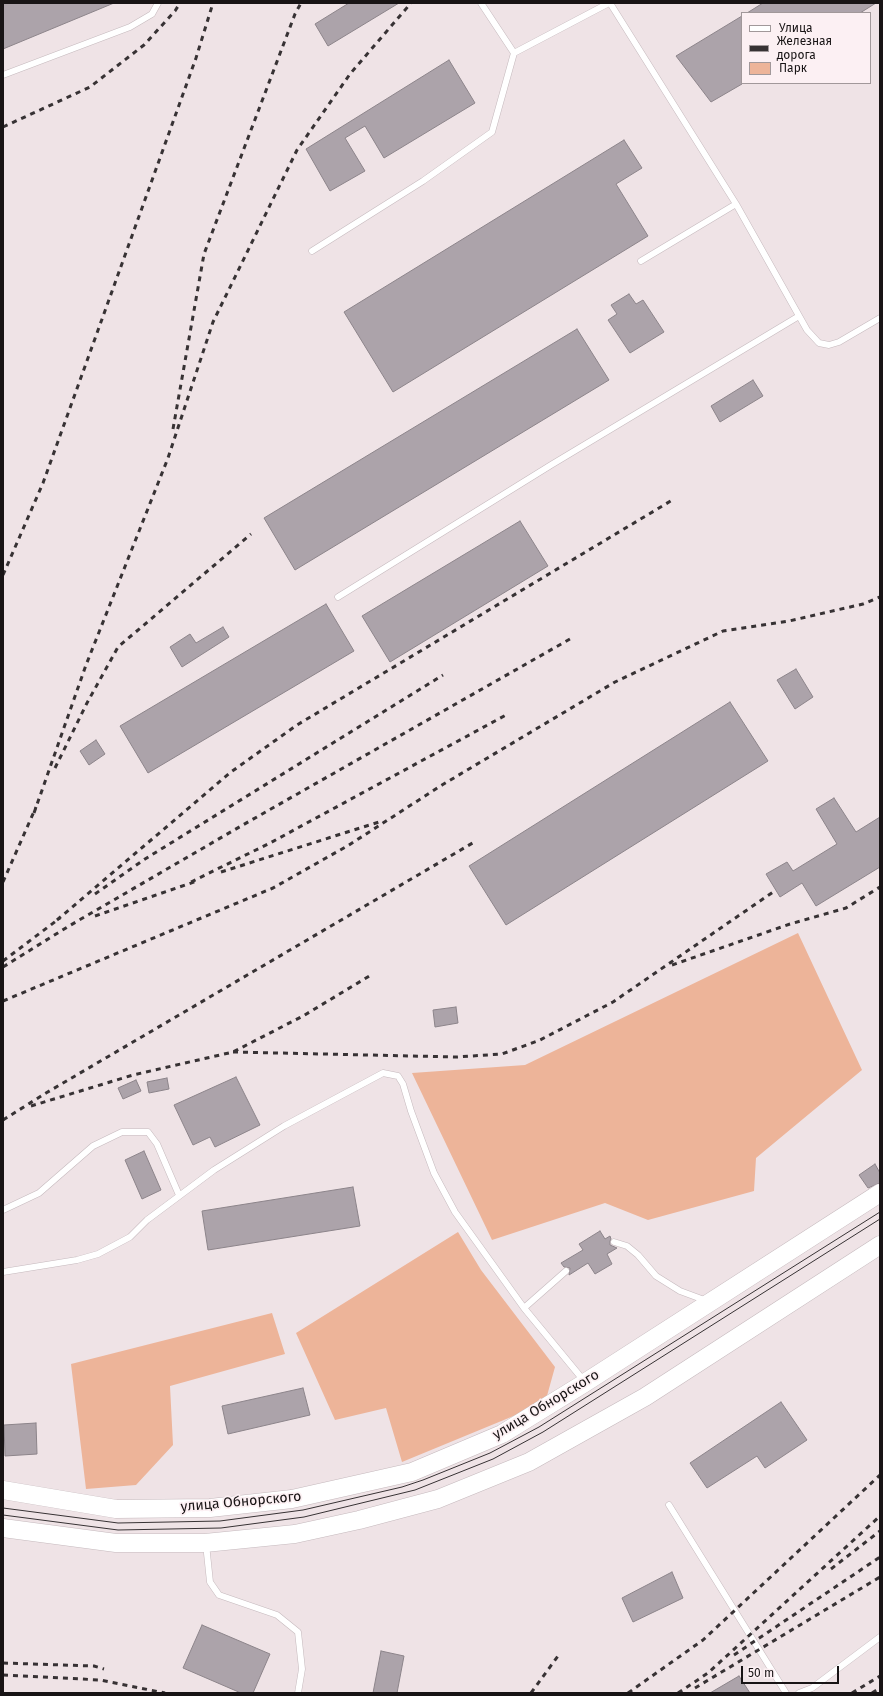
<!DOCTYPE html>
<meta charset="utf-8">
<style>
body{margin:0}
#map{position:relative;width:883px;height:1696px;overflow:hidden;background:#efe3e6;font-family:"Fira Sans",sans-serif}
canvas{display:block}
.frame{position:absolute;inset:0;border:4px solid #181415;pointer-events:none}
.legend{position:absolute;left:741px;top:12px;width:130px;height:72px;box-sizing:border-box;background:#fcf0f3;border:1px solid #a1989a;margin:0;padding:5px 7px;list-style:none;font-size:12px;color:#181415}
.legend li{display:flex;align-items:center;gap:8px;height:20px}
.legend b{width:20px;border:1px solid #a1989a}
.scale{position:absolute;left:741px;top:1666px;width:98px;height:18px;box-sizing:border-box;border:2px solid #181415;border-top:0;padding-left:5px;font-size:12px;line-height:14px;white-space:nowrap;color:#181415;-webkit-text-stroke:3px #fcf0f3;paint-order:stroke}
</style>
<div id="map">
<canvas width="883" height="1696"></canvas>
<div class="frame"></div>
<ul class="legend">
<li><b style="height:5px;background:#fff"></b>Улица</li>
<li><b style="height:5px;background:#373234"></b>Железная дорога</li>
<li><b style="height:11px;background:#edb499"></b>Парк</li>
</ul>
<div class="scale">50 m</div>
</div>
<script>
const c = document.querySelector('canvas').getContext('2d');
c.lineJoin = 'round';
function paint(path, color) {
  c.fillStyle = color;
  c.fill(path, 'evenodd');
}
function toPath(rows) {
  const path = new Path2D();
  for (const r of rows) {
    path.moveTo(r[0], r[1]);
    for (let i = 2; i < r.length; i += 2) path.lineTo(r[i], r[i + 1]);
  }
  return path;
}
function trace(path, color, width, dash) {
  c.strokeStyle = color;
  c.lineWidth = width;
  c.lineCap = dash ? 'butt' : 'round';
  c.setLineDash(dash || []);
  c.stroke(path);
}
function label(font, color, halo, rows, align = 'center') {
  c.font = font + ' "Fira Sans",sans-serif';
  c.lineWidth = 3.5;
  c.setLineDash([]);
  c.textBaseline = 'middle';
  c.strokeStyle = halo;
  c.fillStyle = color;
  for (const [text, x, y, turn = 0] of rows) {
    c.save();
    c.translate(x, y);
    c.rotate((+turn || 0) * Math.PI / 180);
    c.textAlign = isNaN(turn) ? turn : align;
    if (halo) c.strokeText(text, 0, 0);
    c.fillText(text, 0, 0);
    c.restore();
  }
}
const green = toPath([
 [798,933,862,1070,756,1158,754,1191,648,1220,605,1203,492,1240,412,1073,525,1065],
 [458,1232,481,1270,555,1367,545,1403,402,1462,386,1408,335,1420,296,1333],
 [272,1313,285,1354,170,1386,173,1445,136,1485,86,1489,71,1364]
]);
const building = toPath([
 [3,3,114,3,3,49,3,3],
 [349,3,399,3,328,46,315,24,349,3],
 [763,3,876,3,860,13,747,13,763,3],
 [742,16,742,84,711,102,676,56,742,16],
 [449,60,475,103,384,158,365,126,345,138,365,171,330,191,306,149,449,60],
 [624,140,642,168,616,184,648,236,393,392,344,312,624,140],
 [629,294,636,304,643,300,664,332,630,353,608,320,617,314,611,305,629,294],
 [577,329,609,380,295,570,264,518,577,329],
 [753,380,763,396,720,422,711,406,753,380],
 [520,521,548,566,390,662,362,616,520,521],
 [326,604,354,651,148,773,120,726,326,604],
 [223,627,229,637,182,667,170,647,190,634,196,643,223,627],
 [796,669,813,697,795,709,777,680,796,669],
 [730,702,768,761,506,925,469,866,730,702],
 [96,740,105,754,89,765,80,751,96,740],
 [834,798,856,832,880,817,880,867,816,906,802,883,780,897,766,874,787,862,793,871,837,844,816,809,834,798],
 [456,1007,458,1023,435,1027,433,1010,456,1007],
 [236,1077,260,1125,215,1147,210,1137,193,1145,174,1105,236,1077],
 [167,1078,169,1089,149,1093,147,1082,167,1078],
 [136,1080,141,1091,123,1099,118,1088,136,1080],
 [144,1151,161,1190,142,1199,125,1160,144,1151],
 [875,1164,880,1173,880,1183,868,1188,859,1175,875,1164],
 [353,1187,360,1226,208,1250,202,1211,353,1187],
 [600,1231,605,1239,610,1236,611,1239,610,1241,610,1245,617,1248,607,1254,612,1264,595,1274,588,1263,569,1275,570,1268,564,1267,561,1263,583,1250,579,1244,600,1231],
 [303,1388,310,1415,228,1434,222,1406,303,1388],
 [781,1402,807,1440,765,1468,757,1456,707,1488,690,1463,781,1402],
 [36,1423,37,1454,5,1456,4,1425,36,1423],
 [672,1572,683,1598,633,1622,622,1598,672,1572],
 [202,1625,270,1654,253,1693,241,1693,183,1668,202,1625],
 [381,1651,404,1656,397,1693,373,1693,381,1651],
 [739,1676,750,1693,710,1693,739,1676]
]);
const service = toPath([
 [481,3,514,53,609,3],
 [610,3,736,204,807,330,819,343,829,345,839,342,880,318],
 [3,75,130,27,152,14,158,3],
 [312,251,423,181,492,132,514,53],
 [641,261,736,204],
 [338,597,551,465,799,316],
 [3,1210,39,1193,93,1146,122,1132,148,1132,157,1144,179,1195],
 [614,1242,627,1246,638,1255,656,1276,680,1291,707,1301],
 [566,1271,524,1308,580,1376,583,1383],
 [3,1272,77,1260,98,1254,130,1237,147,1220,214,1170,284,1126,383,1073,398,1076,403,1084,411,1111,434,1173,455,1212,524,1308],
 [669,1505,786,1693],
 [206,1544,210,1582,219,1595,277,1615,298,1632,302,1669,298,1693],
 [799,1693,812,1688,880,1637]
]);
const primary = toPath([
 [3,1490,116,1509,210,1508,292,1499,412,1472,502,1434,583,1384,880,1193],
 [3,1528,116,1543,205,1543,295,1534,359,1520,438,1499,529,1462,645,1397,880,1245]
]);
const tram = toPath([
 [3,1508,118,1523,220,1521,303,1510,402,1487,423,1480,490,1453,539,1427,880,1212],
 [3,1515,118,1530,221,1528,304,1517,415,1490,493,1459,543,1432,880,1219]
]);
const rail = toPath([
 [3,127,90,87,144,45,175,11,180,3],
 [173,429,204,254,295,14,301,3],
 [3,575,43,483,196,58,213,3],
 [55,768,87,703,118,647,251,534],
 [34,813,86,665,168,458,213,322,297,150,350,74,411,3],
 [221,872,379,822],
 [3,882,36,807],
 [191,882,270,843,506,715],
 [95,894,145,859,443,675],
 [95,916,197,881],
 [57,920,231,772,297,725,674,499],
 [3,961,60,918],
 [672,965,790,924,846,908,880,887],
 [3,967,69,926,241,826,570,639],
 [3,1001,273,888,349,845,442,785,615,682,723,631,789,621,863,604,880,597],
 [233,1052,457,1057,502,1054,540,1040,613,1002,776,890],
 [31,1106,133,1075,233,1052,303,1016,371,975],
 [3,1120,46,1093,476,841],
 [831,1569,880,1531],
 [734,1655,880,1557],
 [3,1663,94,1666,104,1669],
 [3,1675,100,1680,165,1693],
 [695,1688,880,1577],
 [531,1693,558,1656],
 [628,1693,703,1640,880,1475],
 [678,1693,708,1673,880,1516],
 [852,1693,880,1676],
 [872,1693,880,1688]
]);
const streetNames = [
 ["улица Обнорского",546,1405,-31],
 ["улица Обнорского",241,1502,-5]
];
paint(green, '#edb499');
paint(building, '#aca3aa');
trace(building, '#8c848a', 1);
trace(service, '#c5b9bd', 7);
trace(primary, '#c5b9bd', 19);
trace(service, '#fff', 6);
trace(primary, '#fff', 18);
trace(tram, '#373234', 1);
trace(rail, '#373234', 3, [5, 5]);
label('14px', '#181415', '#fcf0f3', streetNames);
</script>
